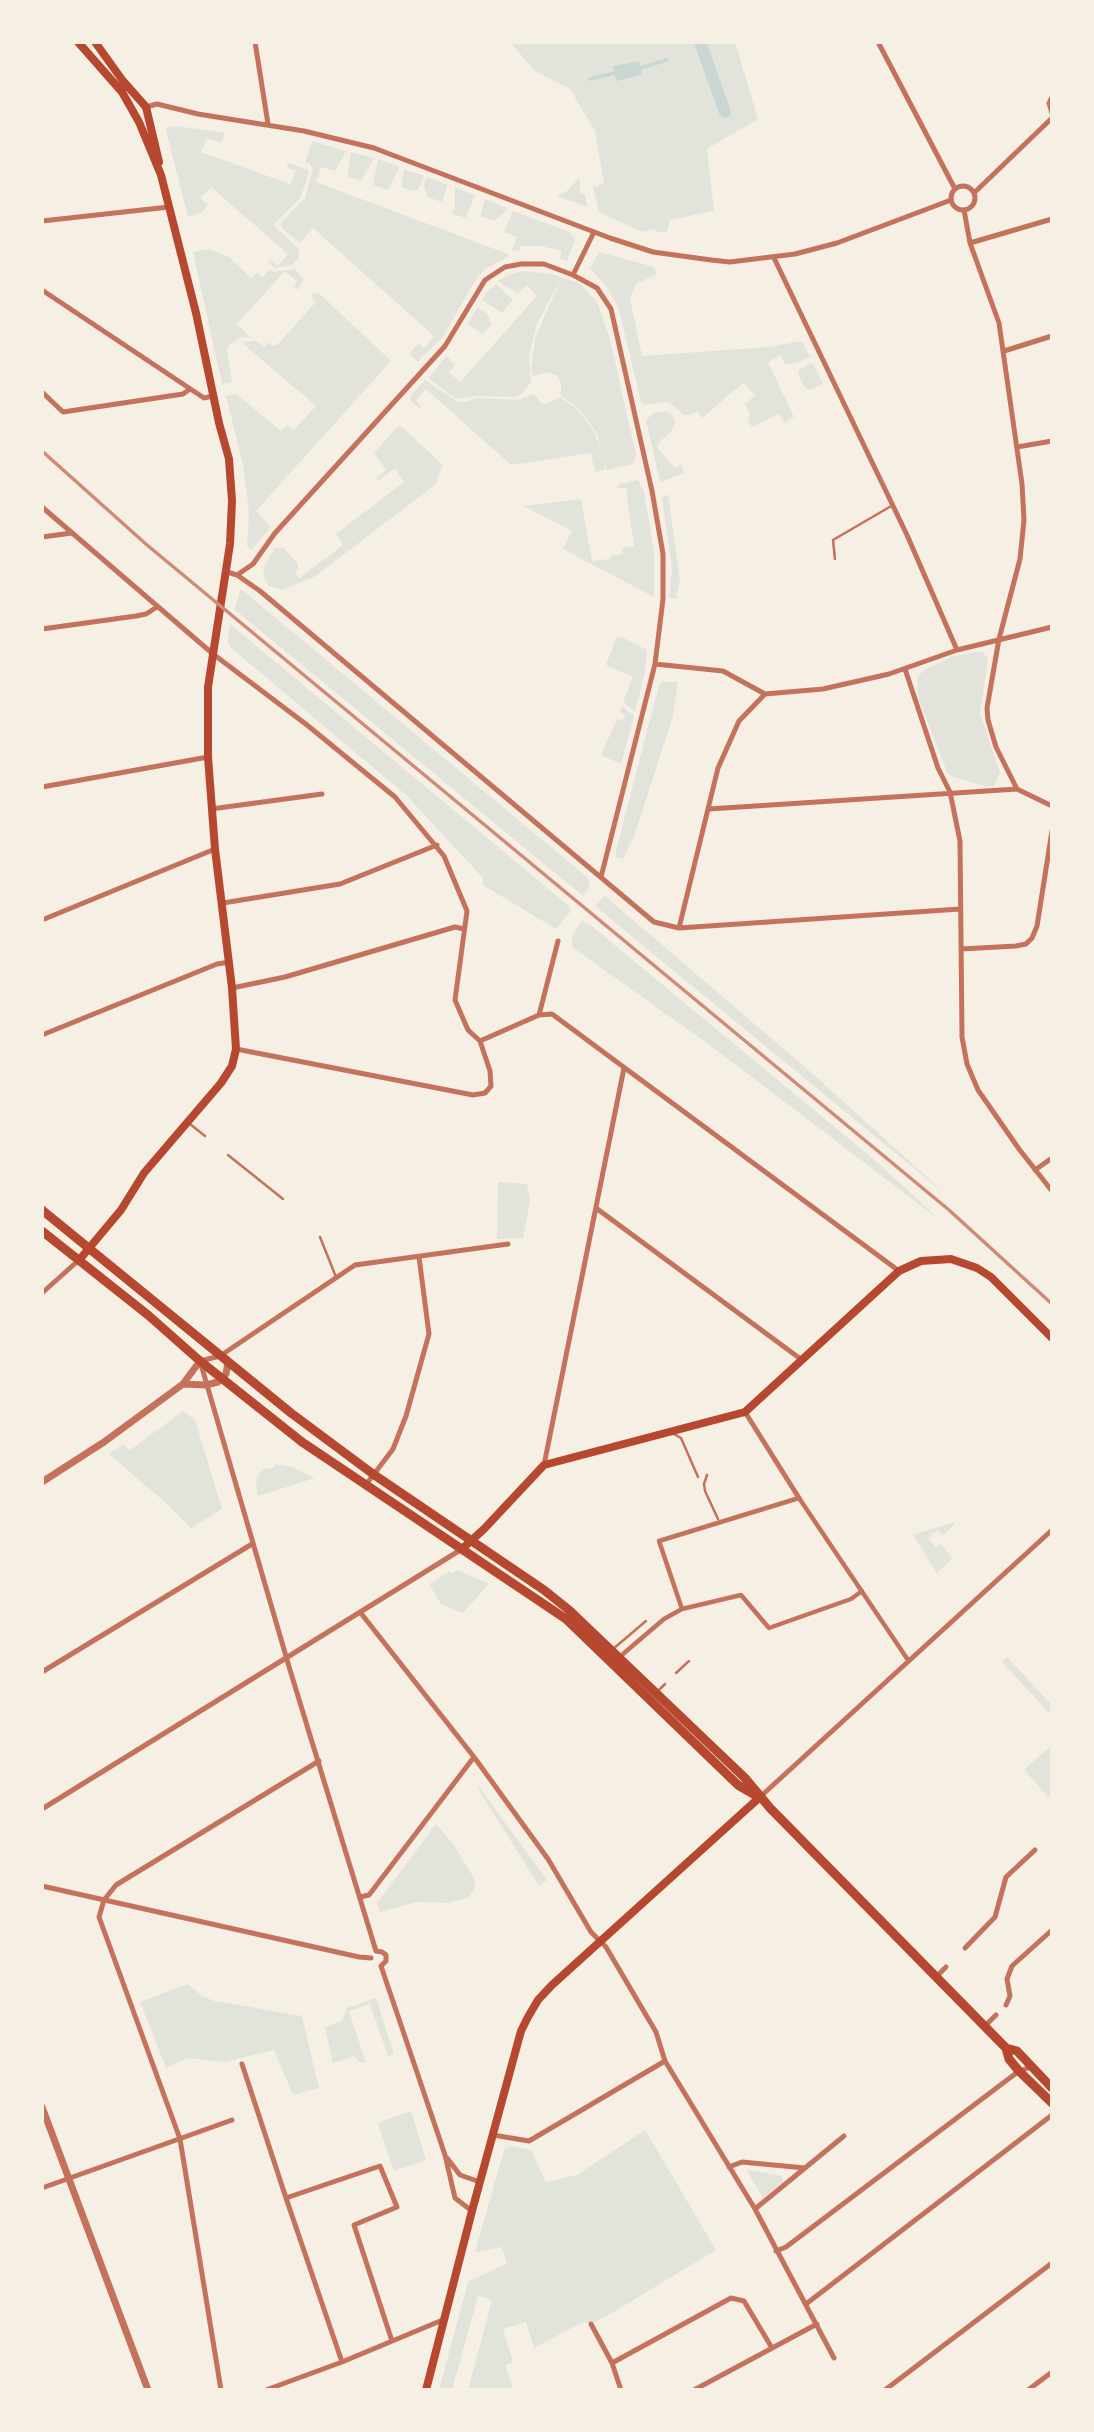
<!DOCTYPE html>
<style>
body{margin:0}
#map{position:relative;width:1094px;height:2432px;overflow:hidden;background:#f6efe4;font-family:"IBM Plex Sans",sans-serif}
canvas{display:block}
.frame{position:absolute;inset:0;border:44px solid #f6efe4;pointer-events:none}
</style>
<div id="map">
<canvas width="1094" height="2432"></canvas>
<div class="frame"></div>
</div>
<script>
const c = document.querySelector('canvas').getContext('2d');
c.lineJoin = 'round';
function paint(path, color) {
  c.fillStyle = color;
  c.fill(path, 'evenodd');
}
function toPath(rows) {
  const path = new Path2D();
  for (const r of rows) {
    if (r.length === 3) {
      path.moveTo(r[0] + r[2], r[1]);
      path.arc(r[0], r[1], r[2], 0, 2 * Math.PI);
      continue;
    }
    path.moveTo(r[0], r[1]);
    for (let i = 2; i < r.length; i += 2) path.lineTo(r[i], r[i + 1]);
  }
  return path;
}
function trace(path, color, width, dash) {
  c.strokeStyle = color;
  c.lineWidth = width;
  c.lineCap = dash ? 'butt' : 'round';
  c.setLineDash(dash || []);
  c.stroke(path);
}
const green = toPath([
 [510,42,735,42,758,119,707,149,714,211,670,220,667,231,659,233,654,229,642,232,599,212,593,187,604,184,595,131,570,89,535,71],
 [177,126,225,133,221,143,207,138,201,152,290,184,296,171,287,168,288,163,308,170,309,173,300,199,273,225,299,249,299,258,292,265,275,268,268,262,270,260,278,266,288,254,211,187,200,198,208,205,202,212,188,217,166,130,167,127],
 [312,141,346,151,335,171,321,167,316,182,508,254,508,257,485,269,473,284,443,337,418,361,409,354,419,343,424,348,434,336,313,228,300,243,281,227,281,223,305,198,313,170,310,164,305,162],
 [351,152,374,158,361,181,347,176],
 [378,159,400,167,388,190,373,185],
 [404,169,424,176,418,190,413,191,401,187],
 [427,177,448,185,442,202,427,197,424,185],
 [579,178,581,194,585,194,587,207,557,196,567,191],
 [455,187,475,195,466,218,452,214,455,207],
 [485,199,507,208,505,212,494,221,480,216],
 [513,211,570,232,575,240,567,261,560,258,562,251,541,246,520,246,520,250,512,251,517,237,504,232],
 [210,249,229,257,251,278,257,272,263,277,269,270,274,272,295,269,304,280,298,290,294,286,297,281,285,271,237,324,251,338,241,337,228,346,227,351,232,382,222,384,193,252],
 [599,252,654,267,657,274,636,284,630,298,642,356,769,347,802,341,810,357,797,363,785,365,781,355,768,362,794,417,784,423,779,414,752,427,748,421,750,413,745,404,755,395,743,383,702,418,697,411,691,415,684,415,670,403,663,402,645,405,641,402,619,309,608,289,590,268],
 [523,271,553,274,579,283,597,302,610,339,636,455,633,464,607,470,604,464,604,470,595,472,591,453,511,465,426,389,416,400,421,407,419,408,411,401,411,395,425,380,456,401,466,402,476,398,518,400,534,394,541,403,546,404,560,397,577,409,588,423,595,434,602,454,597,434,590,423,578,408,561,396,561,383,558,376,547,372,533,376,531,369,535,338,562,277,537,324,529,356,531,382,523,393,516,397,474,396,456,399,428,378,447,356,455,365,449,372,460,382,537,296,527,285,518,294,498,281,511,274],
 [496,284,513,300,502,313,482,300,486,293],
 [314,292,320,294,391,361,256,511,271,527,251,550,247,546,249,512,243,465,226,396,236,394,281,431,287,425,294,430,316,406,241,342,257,341,264,347,269,342,273,346,277,345,316,302,310,296],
 [477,307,487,314,492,324,483,334,468,324],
 [813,363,823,384,809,390,804,387,798,373,800,369],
 [666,411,672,415,675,422,671,432,659,442,657,447,675,468,681,465,684,473,660,482,646,420,653,413],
 [398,426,403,428,443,465,435,485,314,577,282,590,269,586,265,580,263,569,275,548,284,548,298,564,298,569,295,574,299,578,343,545,336,534,404,482,395,468,378,481,376,478,386,470,374,453],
 [638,480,644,492,654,550,654,597,563,549,572,531,523,506,581,499,592,561,610,559,611,556,623,554,622,548,634,546,626,488,616,488,620,484],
 [668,494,680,579,676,599,669,598,672,570,662,498],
 [241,589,588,878,590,882,589,887,583,896,234,609],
 [230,624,570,907,569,909,571,911,556,929,483,885,483,878,406,795,230,647,228,641],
 [622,637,647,650,645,672,635,712,623,702,633,677,606,665,616,638],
 [976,652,983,652,988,659,980,713,1000,773,994,786,988,787,953,777,947,772,919,700,917,687,918,676,924,670,951,657],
 [663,682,678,682,672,720,634,836,623,859,616,857,616,851,659,685],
 [622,706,634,716,621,764,601,755,617,719,623,721,625,715,620,712],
 [605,896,813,1074,949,1197,595,906],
 [582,920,587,924,588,923,877,1162,941,1221,715,1049,572,947,572,936],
 [498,1182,527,1184,530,1201,523,1238,497,1239],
 [183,1411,195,1420,222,1509,191,1528,167,1504,109,1454,123,1444,129,1451],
 [275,1464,292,1467,315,1478,258,1496,256,1482,258,1475,265,1468,267,1469,275,1467],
 [953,1522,954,1525,943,1535,938,1530,928,1538,936,1547,940,1543,953,1558,937,1573,913,1535],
 [457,1570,489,1584,463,1613,441,1604,429,1584,450,1571,452,1574],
 [1007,1657,1052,1705,1050,1714,1002,1662],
 [1052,1745,1052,1801,1024,1770],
 [477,1787,480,1788,547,1880,539,1886],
 [436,1824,453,1844,474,1878,475,1888,468,1898,447,1903,416,1902,380,1912,377,1903],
 [188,1984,202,1996,214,2001,302,2016,319,2088,293,2095,274,2050,224,2062,188,2058,166,2068,140,2002],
 [376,1998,394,2054,388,2056,370,2004,349,2011,366,2063,359,2062,354,2056,333,2063,325,2027,342,2021,347,2008],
 [411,2111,426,2160,394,2171,378,2123],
 [645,2130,716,2250,612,2313,591,2324,583,2322,534,2348,526,2322,503,2329,513,2362,505,2365,514,2390,468,2390,492,2300,478,2296,452,2390,439,2390,468,2282,507,2263,502,2247,475,2252,504,2150,510,2146,531,2150,546,2182,577,2175],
 [749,2170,782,2176,783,2182,763,2198,747,2171]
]);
const water = toPath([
 [639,61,642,75,616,81,613,66]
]);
const stream = toPath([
 [640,68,667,60],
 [590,79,615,73]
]);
const canal = toPath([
 [700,42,725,112]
]);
const service = toPath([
 [835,559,833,540,893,505],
 [190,1124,205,1136],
 [228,1155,283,1199],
 [320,1237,336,1277],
 [672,1433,681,1438,698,1477],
 [707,1475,704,1484,705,1491,718,1519],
 [613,1649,646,1621],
 [676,1673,689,1661],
 [659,1690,665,1684]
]);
const pedestrian = toPath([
 [682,1609,659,1541,799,1498,908,1660],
 [623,1654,664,1619,682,1609,741,1595,769,1628,851,1599,862,1591]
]);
const minor = toPath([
 [255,42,268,124],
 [878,42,955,189],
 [1052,97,1049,103,1052,113],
 [146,107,157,104,198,114,304,131,374,148,610,238,653,252,711,260,730,262,795,254,837,243,951,200],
 [963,198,12],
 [975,192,1052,118],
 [964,210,970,243,999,323,1022,484,1024,520,1020,559,999,639,987,708,988,720,996,747,1017,789,1052,806],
 [42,221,169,207],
 [594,232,573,275,597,288,611,309,652,491,663,554,663,599,655,664,601,877],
 [970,243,1052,219],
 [774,258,907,535,957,650],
 [42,290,204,398,213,396],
 [1004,351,1052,336],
 [42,392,63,412,183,394,190,389],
 [1017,447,1052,441],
 [42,507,213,654,307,725,395,797,444,856,467,911,455,1000,468,1030,480,1041,490,1071,491,1086,485,1093,473,1095,236,1049],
 [42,537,72,533],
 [227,572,237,575,260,591,654,922,679,928,960,909],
 [237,575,253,564,275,533,445,346,485,280,505,267,521,264,544,264,573,275],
 [42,629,136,616,146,614,157,607],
 [655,664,723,671,765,694,823,689,889,674,957,650,1052,627],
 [905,669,938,768,950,792,960,841,962,1037,967,1064,978,1090,1019,1149,1052,1191],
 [42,787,208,757],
 [211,809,322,794],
 [709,809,1017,789],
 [223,903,340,884,437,845],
 [42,920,215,849],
 [679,928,718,768,739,721,765,694],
 [961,949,1016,946,1026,944,1032,938,1037,926,1052,831],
 [232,988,285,977,455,927,464,929],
 [539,1015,558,941],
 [42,1035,217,964,230,962],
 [480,1041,539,1015,552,1014,899,1271],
 [1035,1170,1052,1158],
 [596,1208,802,1360],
 [42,1293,79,1260],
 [745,1412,799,1498],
 [544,1465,624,1068],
 [365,1486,393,1449,406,1416,429,1334,419,1257],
 [360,1612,474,1757,548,1859,591,1932,606,1947,656,2032,665,2061,755,2209,834,2358],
 [42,1672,252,1544],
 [760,1797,1052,1530],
 [42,1809,462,1549],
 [42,1886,359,1957,371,1958],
 [360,1897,369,1895,474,1757],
 [965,1948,995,1917,1006,1877,1035,1850],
 [376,1951,290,1670,200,1361,220,1356,355,1265,508,1244],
 [376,1951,382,1952,386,1955,386,1961,381,1966],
 [381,1966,445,2155,455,2198,472,2211],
 [936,1977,946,1967],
 [1006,2005,1010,1996,1007,1979,1012,1966,1052,1930],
 [984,2027,996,2015],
 [242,2064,286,2198],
 [493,2135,529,2141,665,2061],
 [447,2158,460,2175,480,2182],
 [729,2167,742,2162,805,2168],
 [42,2188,232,2120],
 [755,2209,844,2136],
 [776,2251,786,2247,1019,2071,1031,2067],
 [806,2304,1052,2115],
 [591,2324,612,2363,621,2390],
 [342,2362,286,2198,380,2166,397,2207,354,2225,392,2341],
 [612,2363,731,2298,744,2301,772,2348],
 [221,2390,180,2139,99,1917,104,1900,116,1885,319,1761],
 [266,2390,342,2362,445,2319],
 [694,2390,817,2324],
 [885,2390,1052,2263],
 [1028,2390,1052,2372]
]);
const tertiary = toPath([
 [183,1384,206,1385,218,1382,226,1374,228,1362],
 [42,1482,104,1442,183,1384,200,1361],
 [42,2107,148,2390]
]);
const secondary = toPath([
 [78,42,122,92,139,122,161,175,196,313,219,423,229,459,232,501,230,544,208,687,208,757,215,849,232,988,236,1049,232,1066,221,1083,144,1173,121,1210,80,1259],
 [95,42,123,81,146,107],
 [146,107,159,162],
 [462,1549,484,1529,544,1465,745,1412,899,1271,921,1261,951,1259,977,1268,991,1277,1052,1338],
 [426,2390,472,2211,521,2031,528,2017,538,2000,552,1985,760,1797]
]);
const primary = toPath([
 [42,1210,291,1413,373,1474,544,1590,569,1610,745,1778,770,1808,1006,2048,1009,2059,1019,2071,1052,2103],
 [42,1231,148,1315,200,1361,302,1442,566,1619,738,1785,755,1795],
 [1006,2048,1017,2051,1052,2088]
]);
const rail = toPath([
 [42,451,147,545,949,1210,1052,1304]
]);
paint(green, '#e2e4dc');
paint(water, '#c9d6d2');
trace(stream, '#c9d6d2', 3.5);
trace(canal, '#c9d6d2', 12);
trace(service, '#c5725c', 2.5);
trace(pedestrian, '#c5725c', 4.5);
trace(minor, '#c5725c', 5);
trace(tertiary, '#c5725c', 7);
trace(secondary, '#b5482f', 8);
trace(primary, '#b5482f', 9);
trace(rail, '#cf8b77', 3.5);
</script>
